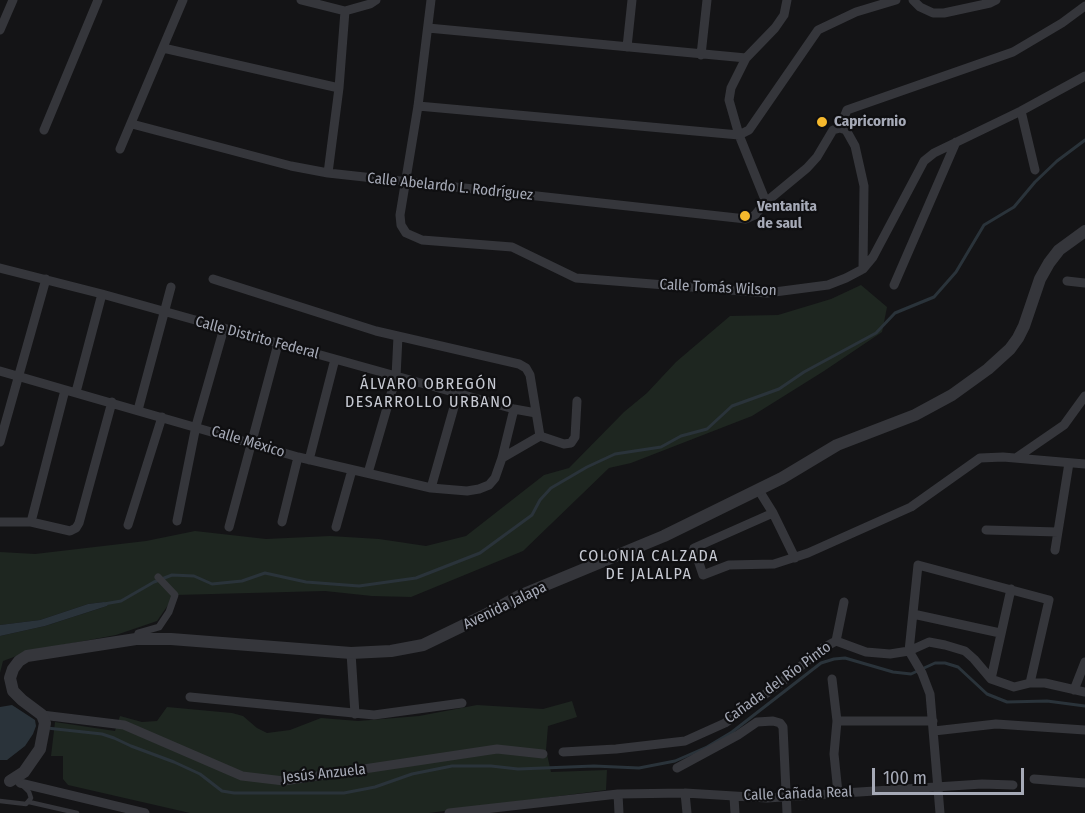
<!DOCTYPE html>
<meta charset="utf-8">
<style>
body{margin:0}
#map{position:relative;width:1085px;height:813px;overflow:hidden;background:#141416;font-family:"Fira Sans Condensed",sans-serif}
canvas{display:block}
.scale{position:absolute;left:872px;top:768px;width:152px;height:27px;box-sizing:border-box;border:3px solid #a6aab7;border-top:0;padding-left:8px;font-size:18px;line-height:21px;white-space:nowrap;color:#a6aab7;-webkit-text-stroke:4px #0f0f11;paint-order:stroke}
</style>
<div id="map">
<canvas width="1085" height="813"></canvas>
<div class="scale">100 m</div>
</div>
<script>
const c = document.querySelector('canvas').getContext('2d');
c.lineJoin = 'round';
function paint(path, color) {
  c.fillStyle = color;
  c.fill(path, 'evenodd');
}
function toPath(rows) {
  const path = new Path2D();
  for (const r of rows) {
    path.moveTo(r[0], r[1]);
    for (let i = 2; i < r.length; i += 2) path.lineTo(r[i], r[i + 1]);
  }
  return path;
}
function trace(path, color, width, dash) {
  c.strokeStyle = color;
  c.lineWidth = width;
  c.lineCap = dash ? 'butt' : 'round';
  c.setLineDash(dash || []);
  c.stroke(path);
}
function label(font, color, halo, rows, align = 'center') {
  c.font = font + ' "Fira Sans Condensed",sans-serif';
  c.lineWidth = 4.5;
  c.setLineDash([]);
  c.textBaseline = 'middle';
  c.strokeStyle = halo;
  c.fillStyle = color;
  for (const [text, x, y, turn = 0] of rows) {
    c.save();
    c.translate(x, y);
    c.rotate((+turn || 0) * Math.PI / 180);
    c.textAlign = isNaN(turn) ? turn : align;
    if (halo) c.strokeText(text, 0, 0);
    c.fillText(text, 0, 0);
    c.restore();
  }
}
const green = toPath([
 [861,285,887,307,882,332,824,371,752,416,631,463,609,468,523,551,411,597,372,596,325,591,175,595,157,621,116,635,30,651,3,661,0,673,0,636,45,626,107,606,104,602,88,604,40,620,0,625,0,552,35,554,146,541,195,531,266,539,330,536,379,539,426,546,466,536,544,475,569,468,624,412,647,393,676,362,730,316,778,315,831,299],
 [572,701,577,717,548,726,546,750,551,772,607,770,606,790,429,813,190,813,68,785,63,779,63,756,51,756,55,722,115,731,120,716,142,722,157,721,167,707,232,713,243,716,257,728,267,733,290,730,321,718,358,721,419,716,477,705,543,709]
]);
const water = toPath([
 [104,602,108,604,107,606,45,626,0,636,0,625,40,620,88,604],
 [12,705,35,720,36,726,33,734,25,746,7,760,0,760,0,707]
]);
const stream = toPath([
 [104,604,121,601,154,582,172,575,194,576,212,584,242,581,265,573,306,582,359,586,416,578,480,553,532,515,540,500,551,488,587,467,615,454,661,447,681,436,707,429,732,406,779,389,804,372,876,333,895,313,934,297,956,272,984,225,1014,207,1035,182,1057,161,1085,140],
 [47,728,102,734,114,738,131,746,174,762,200,774,222,791,234,793,344,793,375,787,412,774,452,766,491,766,518,769,594,766,639,768,675,761,707,747,732,732,821,663,834,659,845,658,893,672,911,674,935,663,945,663,958,667,987,694,1007,702,1047,701,1085,706]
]);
const service = toPath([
 [0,801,26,804,31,798,29,792,22,785],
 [29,802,77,813]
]);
const pedestrian = toPath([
 [136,639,138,633,159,627,169,612,175,595,158,577]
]);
const minor = toPath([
 [301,0,345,11,370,4,376,0],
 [431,0,418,106,400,215,401,225,406,233,422,240,512,247,576,278,767,293,828,285,846,278,863,269,873,257,924,161,934,153,1021,111,1085,76],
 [913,0,920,7,933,13,944,13,990,3,996,0],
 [428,28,746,58],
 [0,30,13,0],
 [627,47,632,0],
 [163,48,339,88],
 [701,55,707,0],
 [418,106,739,135,749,130,818,30,856,12,896,0],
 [1021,111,1035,170],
 [132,124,291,166,328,173,746,219,755,215,766,202,807,168,817,157,833,130,840,128,846,130,855,146,864,186,863,269],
 [840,128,847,110,1013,52,1062,23,1085,6],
 [44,130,98,0],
 [120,149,183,0],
 [328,173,339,88,345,11],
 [766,202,739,135,729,100,731,88,746,58,775,28,784,15,787,0],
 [0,268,102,294,514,409,536,413],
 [213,279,376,331,519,364,526,368,530,375,540,436],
 [1067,281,1085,283],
 [894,285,956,142],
 [0,371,298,457,431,488,467,491,479,489,489,485,495,478,502,458,514,409],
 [76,392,102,294],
 [138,410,171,287],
 [540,436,564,444,571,443,575,437,577,401],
 [0,442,46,279],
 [502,458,540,436],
 [1016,458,1064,425,1085,396],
 [309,460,335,359],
 [368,473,396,377,398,336],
 [431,488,458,393],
 [758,489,773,513,795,558],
 [773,513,694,548,703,575,729,565,774,564,808,553,911,507,980,458,1003,457,1085,464],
 [177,521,196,426,224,328],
 [0,522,31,522,70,531,76,528,79,523,112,402],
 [31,522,65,390],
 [282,522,298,457],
 [128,525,162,417],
 [229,527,278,344],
 [336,527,352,470],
 [986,530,1058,532],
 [1055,550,1069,463],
 [913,614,1000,633],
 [836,641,844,602],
 [351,653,355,714],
 [832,679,837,721,834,754,838,793],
 [991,679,1011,589],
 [1074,690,1085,662],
 [190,697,374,715,462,703],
 [42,715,124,725,242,776,284,781,497,749,543,754],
 [837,721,933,721],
 [934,731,996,724,1085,730],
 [563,752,616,749,685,741,725,723,778,685,823,648,836,641,866,652,890,654,909,651,929,642,945,645,965,651,974,659,991,679,1014,687,1030,683,1045,683,1085,692],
 [677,768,738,735,757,722,773,721,780,723,783,727,787,813],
 [1034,779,1085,783],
 [20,783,145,813],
 [685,793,687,813],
 [618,794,619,813],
 [734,797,735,813],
 [449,813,618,794,685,793,767,798,982,784,1013,785],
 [940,813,930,694,922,673,909,651,918,565,1049,600,1030,683]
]);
const tertiary = toPath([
 [10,781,24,772,40,749,45,723,42,715,22,700,13,691,10,678,13,669,19,661,27,656,136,639,171,639,351,653,391,651,423,645,485,615,519,596,664,536,782,478,837,445,915,415,952,395,988,369,1010,349,1018,338,1024,326,1040,279,1049,263,1059,250,1085,231]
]);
const markers = [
 [822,122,6,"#f6b92d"],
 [745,216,6,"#f6b92d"]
];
const poiNames = [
 ["Capricornio",834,122],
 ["Ventanita",757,207],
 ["de saul",757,224]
];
const streetNames = [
 ["Calle Abelardo L. Rodríguez",450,187,6],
 ["Calle Tomás Wilson",718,288,3],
 ["Calle Distrito Federal",257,338,15],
 ["Calle México",248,442,17],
 ["Avenida Jalapa",505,606,-26],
 ["Cañada del Río Pinto",778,683,-36],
 ["Jesús Anzuela",324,774,-6],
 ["Calle Cañada Real",798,794,-2]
];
const neighbourhoodNames = [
 ["ÁLVARO OBREGÓN",429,385],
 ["DESARROLLO URBANO",429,403],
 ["COLONIA CALZADA",649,557],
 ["DE JALALPA",649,575]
];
paint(green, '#1e2620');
paint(water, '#2a333a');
trace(stream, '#2a333a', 3);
trace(service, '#35363b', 4.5);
trace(pedestrian, '#35363b', 7);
trace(minor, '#35363b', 9);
trace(tertiary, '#35363b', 12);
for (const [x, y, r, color] of markers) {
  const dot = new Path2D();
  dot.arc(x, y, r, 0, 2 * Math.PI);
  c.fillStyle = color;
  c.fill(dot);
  trace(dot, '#0f0f11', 2);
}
label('bold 15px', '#a6aab7', '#0f0f11', poiNames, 'left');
label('15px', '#a6aab7', '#0f0f11', streetNames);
c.letterSpacing = '1.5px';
label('16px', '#c7cad3', '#0f0f11', neighbourhoodNames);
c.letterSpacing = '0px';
</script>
